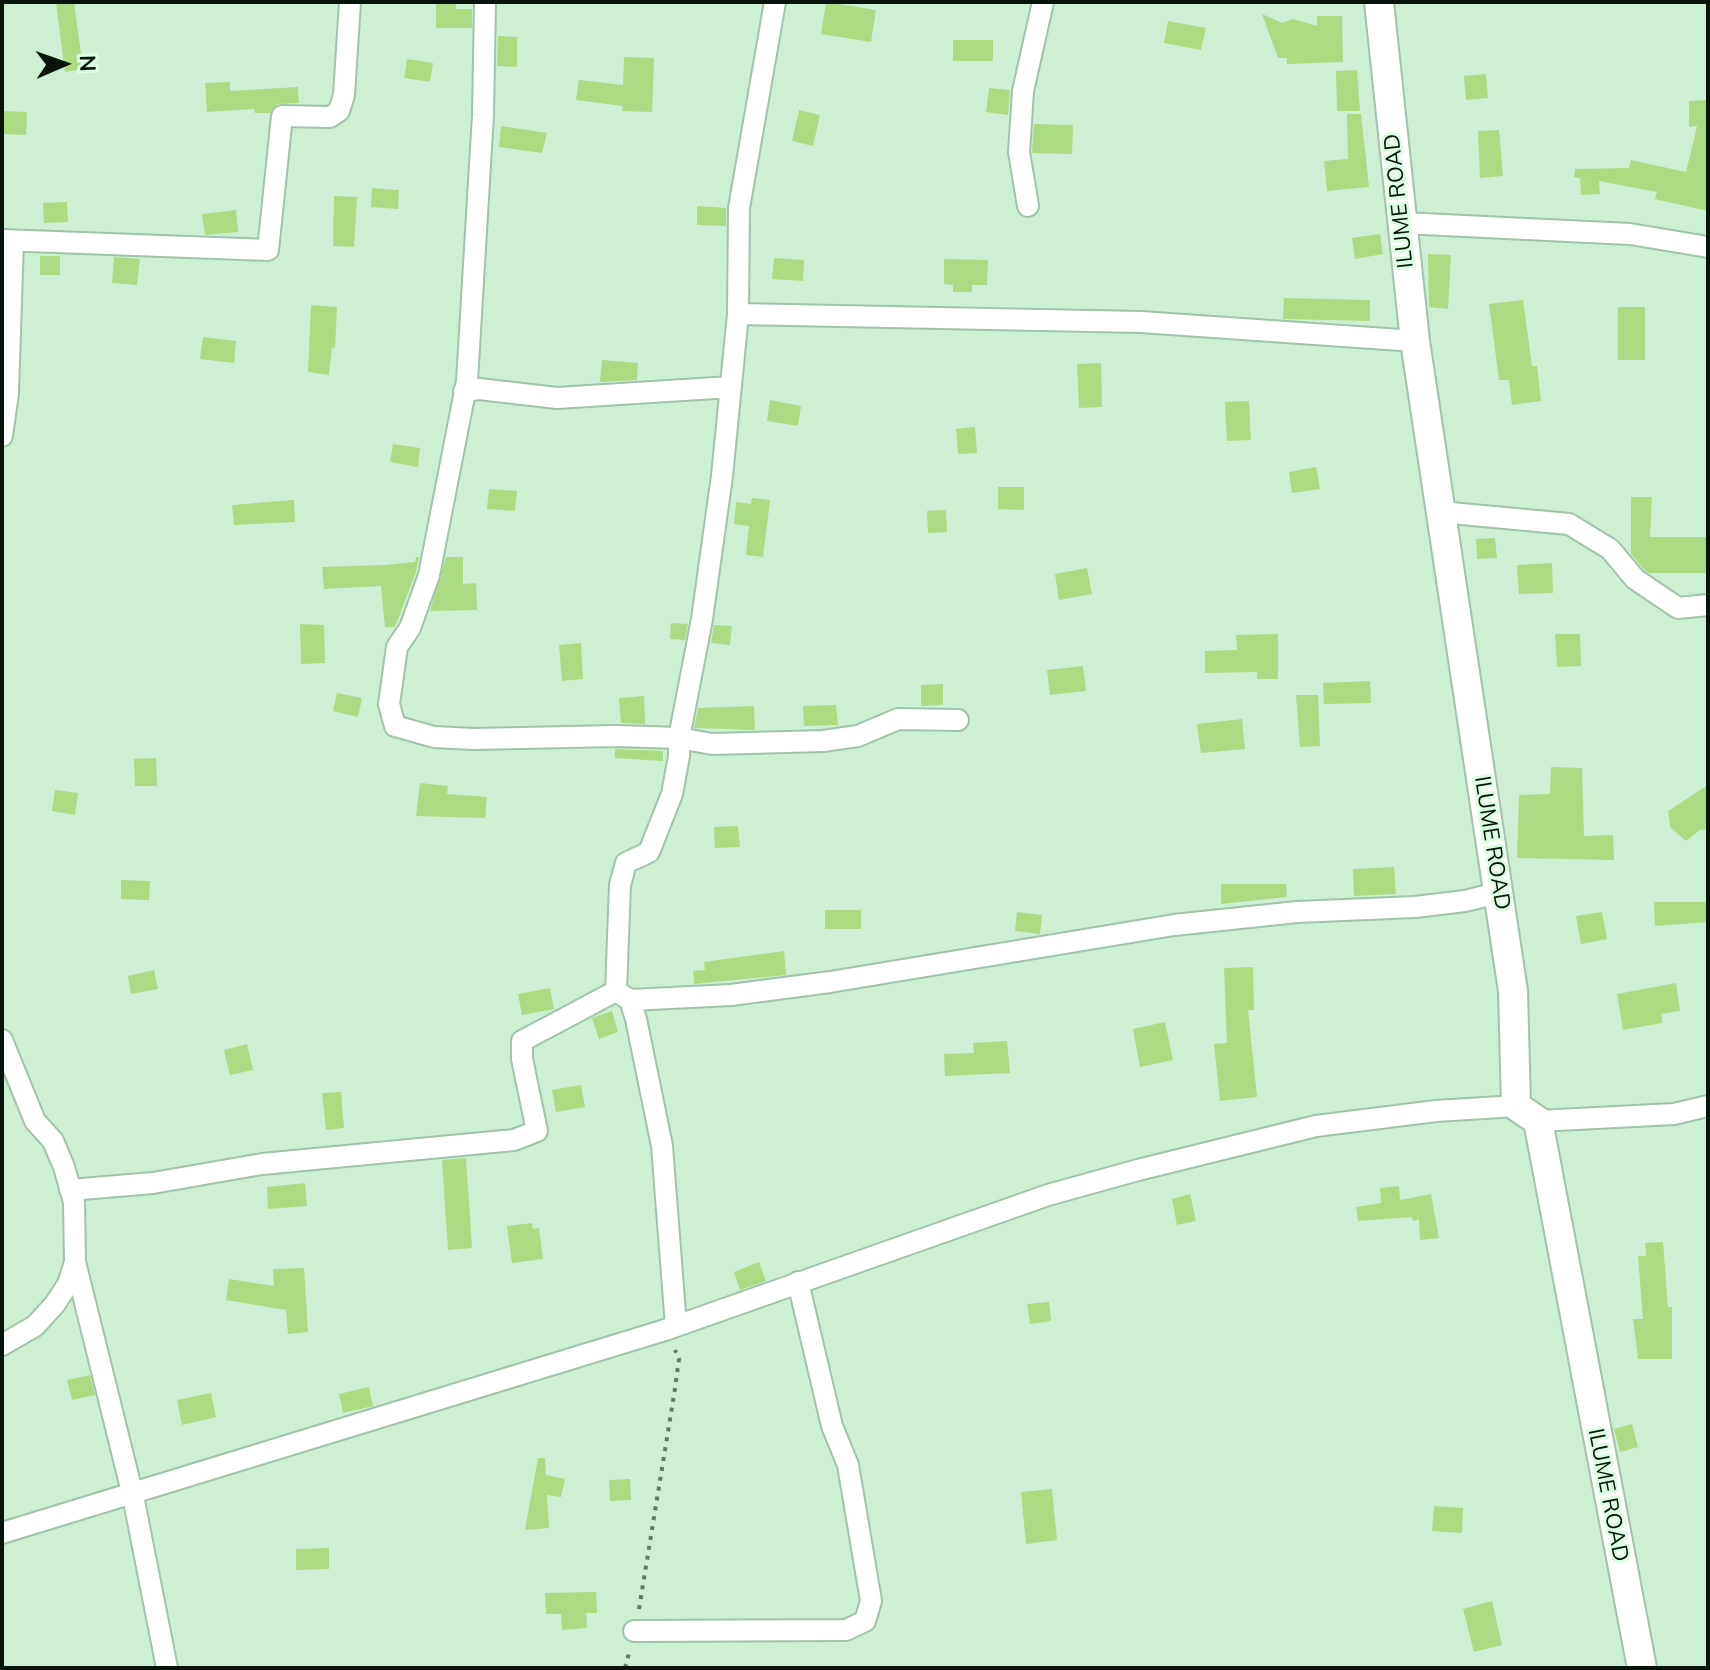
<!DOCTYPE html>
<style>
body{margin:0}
#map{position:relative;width:1710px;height:1670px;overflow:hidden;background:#cdf0d5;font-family:Mulish,sans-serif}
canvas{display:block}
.frame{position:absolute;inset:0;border:4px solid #08140b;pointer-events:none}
.north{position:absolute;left:24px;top:24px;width:80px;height:80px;-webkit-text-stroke:6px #dafee2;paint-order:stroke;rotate:88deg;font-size:22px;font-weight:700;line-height:32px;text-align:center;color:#08140b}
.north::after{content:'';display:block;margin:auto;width:28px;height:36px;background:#08140b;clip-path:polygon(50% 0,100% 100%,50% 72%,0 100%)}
</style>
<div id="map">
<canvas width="1710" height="1670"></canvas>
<div class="frame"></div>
<div class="north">N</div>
</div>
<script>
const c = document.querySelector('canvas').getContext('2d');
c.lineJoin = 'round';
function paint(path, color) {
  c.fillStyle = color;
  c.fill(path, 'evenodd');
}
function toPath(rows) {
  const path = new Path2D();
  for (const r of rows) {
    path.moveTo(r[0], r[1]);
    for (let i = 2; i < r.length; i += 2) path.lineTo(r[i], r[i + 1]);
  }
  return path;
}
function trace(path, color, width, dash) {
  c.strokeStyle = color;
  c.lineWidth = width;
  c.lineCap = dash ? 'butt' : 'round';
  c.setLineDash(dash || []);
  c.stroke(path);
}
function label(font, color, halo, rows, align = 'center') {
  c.font = font + ' Mulish,sans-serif';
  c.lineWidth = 6;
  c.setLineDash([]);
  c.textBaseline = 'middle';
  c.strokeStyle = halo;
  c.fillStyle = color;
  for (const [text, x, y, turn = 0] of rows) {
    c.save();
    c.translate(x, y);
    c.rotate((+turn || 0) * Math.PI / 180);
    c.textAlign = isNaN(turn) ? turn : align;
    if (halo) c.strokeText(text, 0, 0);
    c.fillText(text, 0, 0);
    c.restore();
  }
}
const building = toPath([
 [56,2,74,2,83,69,65,72],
 [826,2,876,10,871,42,821,34],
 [436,3,456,3,456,9,472,9,472,28,436,28],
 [1262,14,1282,23,1293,19,1317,26,1317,16,1342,16,1343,62,1287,64,1287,58,1278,58],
 [1168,21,1206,28,1201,50,1164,43],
 [498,36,517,37,517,67,497,66],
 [953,40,993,40,993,61,953,61],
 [624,57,654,58,652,112,622,111,623,106,576,100,579,80,623,85],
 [407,59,433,63,430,82,404,78],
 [1357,70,1360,111,1337,111,1336,71],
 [1486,74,1488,98,1466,100,1464,76],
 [230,82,230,91,298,87,299,103,277,104,270,113,255,113,254,109,207,112,205,83],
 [989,88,1010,90,1008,115,986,112],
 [1708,100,1708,211,1655,199,1657,192,1599,181,1600,194,1581,195,1580,178,1574,177,1575,169,1629,168,1631,160,1686,172,1697,126,1689,127,1689,101],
 [799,110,820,115,813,146,792,141],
 [2,111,27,112,26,135,2,134],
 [1347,114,1361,114,1369,187,1327,191,1324,161,1348,159],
 [1034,124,1073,125,1072,154,1032,153],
 [501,126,547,133,542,153,499,147],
 [1499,130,1503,176,1480,178,1478,131],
 [372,188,399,190,398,209,371,207],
 [334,196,357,197,354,247,333,246],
 [67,202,68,222,44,223,43,203],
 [697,206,726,208,726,226,697,225],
 [236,210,238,232,205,235,202,214],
 [1380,234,1383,254,1355,259,1352,238],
 [1428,254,1451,255,1448,309,1429,307],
 [40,256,60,256,60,275,40,275],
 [114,257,140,259,137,285,112,283],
 [774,258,804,260,803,281,772,279],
 [944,259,988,260,987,285,972,285,972,292,953,292,953,285,944,284],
 [1284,298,1370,300,1370,321,1283,319],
 [1523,300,1532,366,1537,366,1541,401,1512,405,1509,380,1499,380,1489,304],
 [311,305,337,307,335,348,332,347,329,375,308,372],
 [1618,307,1645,307,1645,360,1618,360],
 [203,337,236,341,234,363,200,359],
 [602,360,638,363,637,380,600,382],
 [1101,363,1102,407,1079,408,1077,364],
 [770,400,801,406,798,426,767,421],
 [1249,401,1251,440,1227,441,1225,402],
 [975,427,977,453,958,454,956,429],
 [393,444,420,448,418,467,390,462],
 [1316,467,1320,489,1292,493,1289,472],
 [998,487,1024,487,1024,510,998,509],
 [489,489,517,491,515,511,487,509],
 [1631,497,1652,497,1650,537,1708,537,1708,573,1649,573,1644,569,1631,554],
 [752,498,770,500,763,557,746,555,749,526,734,524,736,502,751,504],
 [294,500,295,522,234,525,232,505],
 [946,510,947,532,928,533,927,511],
 [1495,538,1497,558,1477,559,1476,539],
 [416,557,419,557,416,572,395,627,385,627,381,586,324,589,322,567,384,565,415,562],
 [446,557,463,557,463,584,476,583,477,610,430,611],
 [1552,563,1553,593,1519,594,1517,565],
 [1087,568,1092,594,1059,600,1055,574],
 [671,623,688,624,685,640,670,639],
 [300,624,324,625,325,663,301,664],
 [714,625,732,626,730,645,711,643],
 [1278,634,1278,679,1257,679,1257,672,1205,673,1205,651,1237,650,1236,635],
 [1555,634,1580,634,1581,666,1557,667],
 [581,643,583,679,562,681,559,645],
 [1083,666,1086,691,1050,695,1047,670],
 [1370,681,1371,703,1324,704,1323,683],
 [943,684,943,705,921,706,921,685],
 [337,693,362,698,358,717,333,711],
 [1296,695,1318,695,1320,746,1300,747],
 [644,696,645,724,621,723,619,698],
 [836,705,838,725,804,726,803,706],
 [754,706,755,730,694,728,698,708],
 [1242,719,1245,749,1201,753,1197,724],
 [615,749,663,751,663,761,615,758],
 [156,758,157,786,135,786,134,759],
 [1551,767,1582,768,1584,836,1613,835,1614,860,1517,858,1519,795,1550,794],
 [420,783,448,786,447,794,487,797,485,818,416,816],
 [1708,785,1708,829,1700,830,1686,841,1670,827,1668,811],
 [55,790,78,793,75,815,52,811],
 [738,826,740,847,715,848,714,827],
 [1394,867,1396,894,1354,896,1353,869],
 [121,880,150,881,149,900,121,899],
 [1221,884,1286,884,1287,897,1221,904],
 [1654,902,1708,902,1708,922,1655,926],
 [825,910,861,910,861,929,825,929],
 [1017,912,1042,915,1040,934,1015,931],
 [1602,912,1607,939,1581,944,1576,916],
 [784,951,786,975,694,984,693,971,705,970,704,962],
 [1253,967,1254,1010,1248,1010,1257,1097,1220,1101,1214,1044,1227,1043,1224,968],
 [154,970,158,989,131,994,128,976],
 [1676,983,1680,1011,1661,1014,1662,1023,1623,1030,1617,994],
 [550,988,554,1009,522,1015,518,994],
 [612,1011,618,1032,599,1039,592,1018],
 [1165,1022,1173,1060,1140,1067,1133,1029],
 [1007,1041,1010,1073,945,1076,944,1054,974,1053,973,1043],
 [247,1044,253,1070,230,1075,224,1050],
 [581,1085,585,1107,556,1112,552,1090],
 [341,1092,344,1128,326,1130,322,1093],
 [466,1158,472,1248,448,1250,442,1160],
 [305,1183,307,1206,268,1209,267,1187],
 [1399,1186,1400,1200,1431,1194,1439,1238,1420,1240,1419,1219,1413,1221,1412,1217,1358,1221,1356,1207,1381,1203,1380,1188],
 [1190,1194,1196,1221,1177,1225,1172,1199],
 [532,1223,533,1229,539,1228,543,1259,512,1263,507,1226],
 [1663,1242,1668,1307,1672,1307,1672,1359,1638,1359,1633,1319,1643,1319,1638,1256,1646,1256,1645,1243],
 [759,1262,766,1281,740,1290,734,1272],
 [304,1268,308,1332,288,1334,286,1310,226,1300,229,1279,274,1286,273,1269],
 [1049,1302,1051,1321,1030,1324,1027,1304],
 [90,1375,95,1395,72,1400,67,1380],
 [369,1387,373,1406,343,1413,339,1394],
 [211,1393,216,1417,182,1425,177,1400],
 [1632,1424,1638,1447,1620,1452,1614,1429],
 [538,1458,545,1458,546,1475,565,1479,561,1497,547,1495,549,1528,525,1530],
 [630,1479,631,1500,610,1501,609,1480],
 [1052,1489,1057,1540,1026,1544,1021,1492],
 [1434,1506,1463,1508,1462,1533,1432,1531],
 [329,1548,329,1569,296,1570,296,1549],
 [596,1592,597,1613,586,1613,587,1628,562,1630,561,1614,546,1614,545,1593],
 [1492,1601,1502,1645,1474,1652,1463,1609]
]);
const path = toPath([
 [639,1609,674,1395,679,1359,675,1350],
 [625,1668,629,1653]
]);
const street = toPath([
 [485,2,483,115,467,381,429,575,410,628,397,647,389,704,395,726,434,737,474,739,616,736,679,738,712,744,823,741,858,736,898,719,958,720],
 [1028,206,1019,152,1023,91,1043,2],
 [1402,223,1630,234,1708,247],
 [2,240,268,250,282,116,330,117,339,111,344,95,350,2],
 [738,314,1141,322,1415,341],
 [464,391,479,389,557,398,731,387],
 [2,436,8,393,13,241],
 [1440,512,1569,524,1610,549,1635,579,1678,608,1708,605],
 [630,1000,731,995,830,982,1174,925,1297,912,1415,907,1465,901,1501,892],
 [2,1040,35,1121,53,1141,64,1167,74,1202,75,1262],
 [1538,1121,1674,1114,1708,1106],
 [70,1190,153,1183,262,1164,514,1140,537,1131,522,1059,522,1041,616,991],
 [676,1326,662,1146,636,1019,630,1000,616,991,620,885,626,863,649,852,672,794,679,756,679,738,702,619,722,476,738,314,739,208,775,2],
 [2,1345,35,1326,55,1304,68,1284,75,1262,133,1496,167,1668],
 [2,1533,665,1330,1048,1195,1138,1170,1316,1126,1436,1111,1516,1106],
 [634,1631,846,1630,865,1621,871,1601,848,1465,832,1426,798,1282]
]);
const secondary = toPath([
 [1379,2,1415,341,1513,991,1516,1106,1538,1121,1642,1668]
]);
const streetNames = [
 ["ILUME ROAD",1399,201,-96],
 ["ILUME ROAD",1492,843,81],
 ["ILUME ROAD",1608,1495,79]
];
paint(building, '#abdb83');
trace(street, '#a1c3a9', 24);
trace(secondary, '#a1c3a9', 32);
trace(path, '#627967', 4, [4, 6]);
trace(street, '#fff', 20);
trace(secondary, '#fff', 28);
label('22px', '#08140b', '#dafee2', streetNames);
</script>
